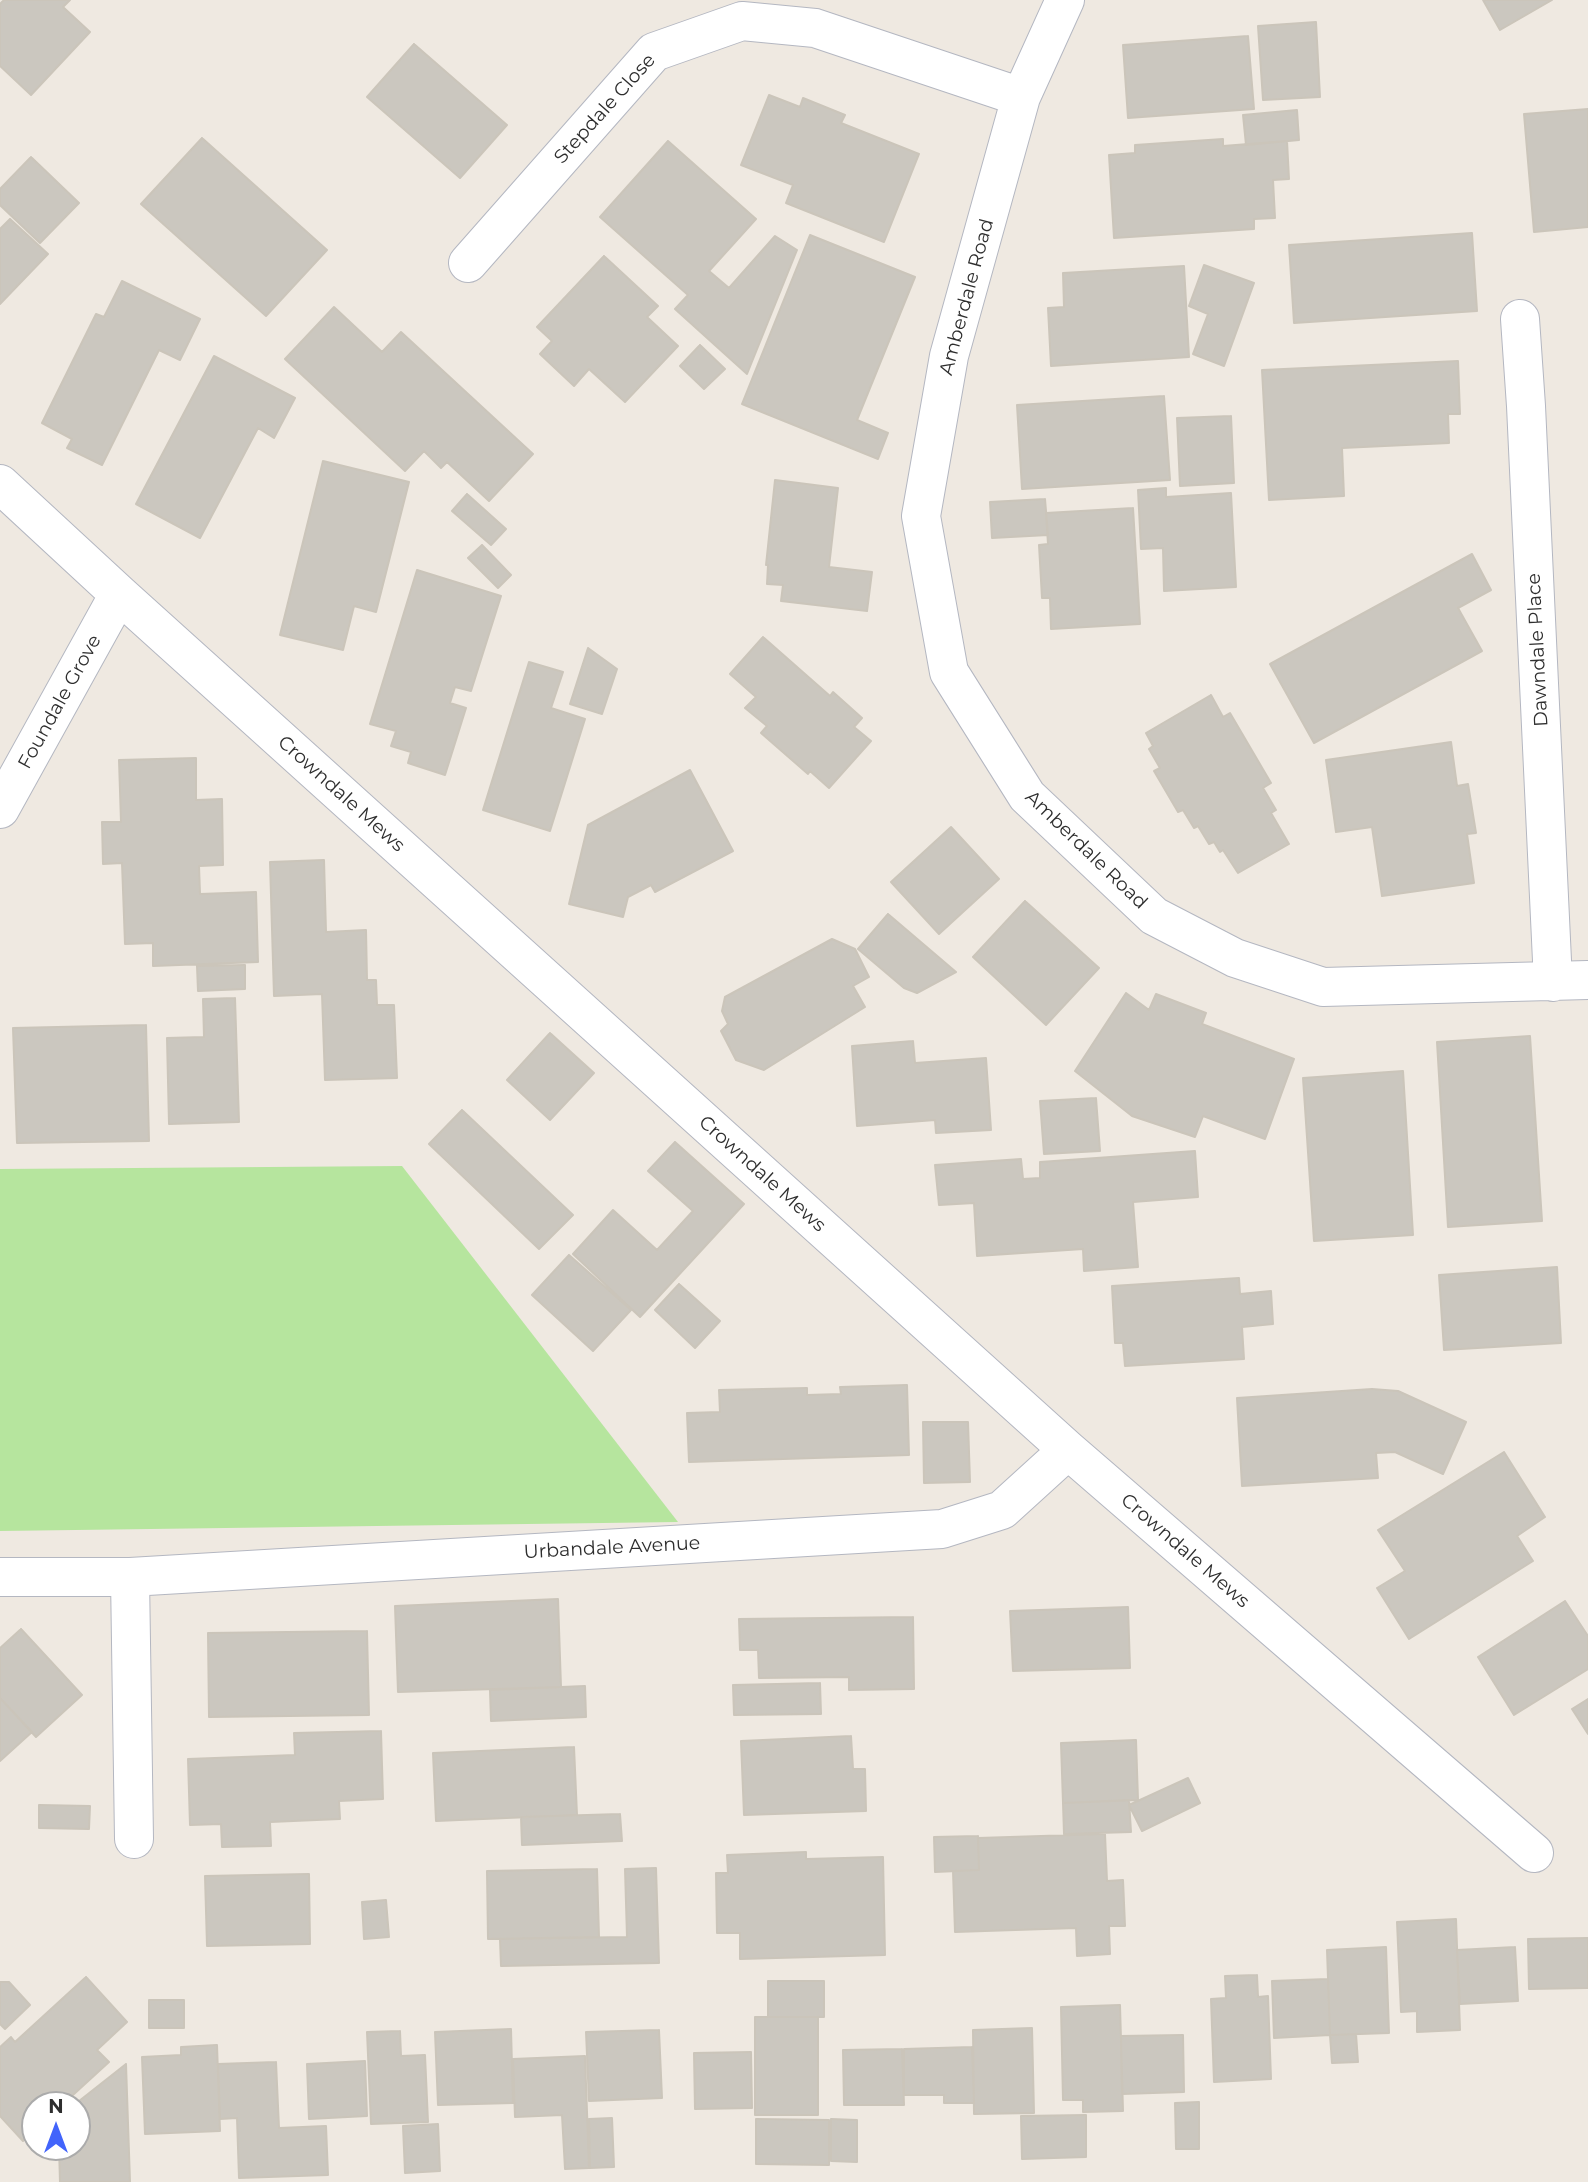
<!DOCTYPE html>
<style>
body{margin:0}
#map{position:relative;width:1588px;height:2182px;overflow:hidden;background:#efe9e1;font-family:Montserrat,sans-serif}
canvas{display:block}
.north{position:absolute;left:21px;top:2091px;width:70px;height:70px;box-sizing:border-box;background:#fff;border:2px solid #ababab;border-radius:50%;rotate:0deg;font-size:19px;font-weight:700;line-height:28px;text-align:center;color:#2e2e2e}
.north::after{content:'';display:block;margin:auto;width:24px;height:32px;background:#4264fb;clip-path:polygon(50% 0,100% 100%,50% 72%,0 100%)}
</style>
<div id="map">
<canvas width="1588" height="2182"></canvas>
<div class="north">N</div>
</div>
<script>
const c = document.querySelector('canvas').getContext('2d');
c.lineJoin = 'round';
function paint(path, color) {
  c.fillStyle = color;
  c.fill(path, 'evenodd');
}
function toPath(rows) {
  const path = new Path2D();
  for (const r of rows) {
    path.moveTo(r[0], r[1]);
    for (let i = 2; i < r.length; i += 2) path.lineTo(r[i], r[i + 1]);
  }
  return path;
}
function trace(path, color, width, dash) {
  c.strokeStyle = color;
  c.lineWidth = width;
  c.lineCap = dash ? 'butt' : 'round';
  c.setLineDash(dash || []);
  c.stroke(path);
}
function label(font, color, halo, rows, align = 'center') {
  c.font = font + ' Montserrat,sans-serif';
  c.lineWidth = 5;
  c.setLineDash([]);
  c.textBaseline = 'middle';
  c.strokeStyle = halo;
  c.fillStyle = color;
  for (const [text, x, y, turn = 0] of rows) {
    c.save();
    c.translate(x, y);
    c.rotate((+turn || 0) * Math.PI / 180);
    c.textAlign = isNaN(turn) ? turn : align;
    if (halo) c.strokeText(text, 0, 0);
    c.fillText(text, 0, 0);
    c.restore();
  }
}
const green = toPath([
 [402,1166,678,1522,0,1531,0,1169]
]);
const building = toPath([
 [4,0,70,0,63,7,90,32,31,95,0,66,0,4,4,0],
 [1483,0,1552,0,1500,30,1483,0],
 [1316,22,1320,97,1263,100,1258,26,1316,22],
 [1248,36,1254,109,1128,118,1123,45,1248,36],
 [414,44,507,125,460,178,367,97,414,44],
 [769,95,800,107,803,98,845,115,841,123,919,154,884,242,786,203,793,185,741,165,769,95],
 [1588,109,1588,227,1534,232,1524,114,1588,109],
 [1297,110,1299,140,1246,145,1243,115,1297,110],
 [202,138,327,250,266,316,141,204,202,138],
 [1223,139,1223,146,1287,141,1289,179,1273,180,1275,218,1254,219,1254,229,1114,238,1109,155,1135,153,1135,145,1223,139],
 [668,141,756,219,709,271,729,288,775,236,797,250,747,374,675,309,688,295,600,217,668,141],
 [31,157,79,203,40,243,0,205,0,189,31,157],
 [10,219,48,254,0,304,0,229,10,219],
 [1472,233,1477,311,1294,323,1289,245,1472,233],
 [810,235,915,277,857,420,888,433,878,459,742,404,810,235],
 [604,256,658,306,647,317,678,346,625,402,589,369,574,386,540,354,552,341,537,327,604,256],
 [1204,265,1254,283,1224,366,1193,354,1208,314,1189,306,1204,265],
 [1184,266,1189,357,1051,366,1048,308,1064,307,1063,273,1184,266],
 [122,281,200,319,180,360,159,350,102,465,67,448,72,439,42,423,96,314,104,317,122,281],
 [334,307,382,352,401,332,533,454,489,501,447,462,441,468,424,451,405,471,285,359,334,307],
 [700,345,725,369,704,389,680,366,700,345],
 [214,356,295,398,274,438,258,428,200,538,136,504,214,356],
 [1458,361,1460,414,1448,414,1449,443,1342,448,1344,496,1269,500,1262,370,1458,361],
 [1164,396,1170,480,1022,489,1017,405,1164,396],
 [1231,416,1234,483,1180,486,1177,418,1231,416],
 [323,461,409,482,376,612,354,606,343,650,280,635,323,461],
 [775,480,838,488,829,567,872,572,867,611,781,601,783,585,767,584,768,565,766,565,775,480],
 [1166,488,1166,497,1231,493,1236,587,1164,591,1163,548,1141,549,1138,490,1166,488],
 [467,494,506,529,491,545,452,511,467,494],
 [1045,499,1048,535,992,538,990,502,1045,499],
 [1133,508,1140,624,1051,629,1050,598,1042,598,1039,545,1048,544,1046,513,1133,508],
 [482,545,511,575,498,588,468,558,482,545],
 [1472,554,1491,590,1458,608,1482,651,1314,743,1270,664,1472,554],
 [417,570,501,596,471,691,455,687,450,703,466,708,445,775,408,763,411,752,391,746,396,731,370,724,417,570],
 [763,637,830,696,833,692,862,718,854,727,871,741,829,788,810,771,808,774,761,733,767,726,745,708,756,697,730,674,763,637],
 [588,648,617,669,602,714,570,704,588,648],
 [529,662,563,672,551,708,585,719,550,831,483,810,529,662],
 [1211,695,1223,717,1230,713,1271,783,1263,788,1276,810,1271,813,1289,844,1238,873,1223,850,1220,852,1214,842,1209,844,1198,826,1194,828,1183,810,1178,812,1154,771,1160,768,1149,749,1153,746,1146,733,1211,695],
 [1451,742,1457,786,1468,784,1476,833,1467,834,1474,883,1382,896,1372,827,1336,832,1326,760,1451,742],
 [196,758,196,800,222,799,223,865,199,866,200,894,256,892,258,962,153,966,153,943,125,944,122,863,103,864,102,822,121,822,119,760,196,758],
 [690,770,733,851,655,892,651,885,628,897,623,917,569,904,588,825,690,770],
 [951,827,999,879,939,934,891,882,951,827],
 [324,860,326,932,366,930,367,980,376,980,377,1005,394,1005,397,1078,325,1080,322,994,274,996,270,862,324,860],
 [1025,901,1099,968,1046,1025,973,957,1025,901],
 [888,914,956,972,917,993,904,988,858,949,888,914],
 [832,939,855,949,869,977,853,986,865,1007,764,1070,736,1060,721,1031,728,1024,722,1011,725,997,832,939],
 [245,965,245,989,198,991,197,966,245,965],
 [1126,993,1149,1010,1156,994,1206,1013,1202,1024,1294,1059,1265,1139,1203,1116,1195,1137,1132,1116,1075,1071,1126,993],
 [235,998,239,1122,169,1124,167,1038,204,1037,203,999,235,998],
 [146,1025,149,1141,17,1143,13,1028,146,1025],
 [550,1033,594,1073,550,1120,507,1080,550,1033],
 [1530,1036,1542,1221,1448,1227,1437,1042,1530,1036],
 [913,1041,915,1063,986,1058,991,1130,936,1133,935,1120,857,1126,852,1046,913,1041],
 [1403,1071,1413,1235,1314,1241,1303,1078,1403,1071],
 [1096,1098,1100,1151,1044,1154,1040,1101,1096,1098],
 [462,1110,573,1215,539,1249,429,1144,462,1110],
 [675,1142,744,1204,640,1317,573,1254,613,1210,657,1250,693,1211,648,1171,675,1142],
 [1195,1151,1198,1197,1133,1202,1138,1267,1084,1271,1083,1249,977,1256,974,1203,939,1205,935,1165,1021,1159,1023,1179,1040,1178,1040,1162,1195,1151],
 [569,1255,631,1310,593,1351,532,1295,569,1255],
 [1557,1267,1561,1343,1444,1350,1439,1275,1557,1267],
 [1239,1278,1240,1294,1271,1291,1273,1324,1242,1327,1244,1359,1125,1366,1123,1343,1115,1343,1112,1286,1239,1278],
 [679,1284,720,1321,695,1348,655,1310,679,1284],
 [907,1385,909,1455,689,1462,687,1413,720,1412,719,1390,807,1388,807,1395,841,1394,840,1387,907,1385],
 [1372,1389,1398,1391,1466,1422,1443,1474,1395,1452,1376,1453,1378,1478,1242,1486,1237,1398,1372,1389],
 [923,1422,968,1422,970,1482,924,1483,923,1422],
 [1504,1452,1545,1517,1517,1536,1533,1561,1409,1639,1377,1588,1405,1571,1378,1530,1504,1452],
 [558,1599,561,1687,398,1692,395,1606,558,1599],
 [1565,1601,1588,1636,1588,1669,1514,1715,1478,1657,1565,1601],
 [1128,1607,1130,1668,1013,1671,1010,1611,1128,1607],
 [913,1617,914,1689,849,1690,849,1677,759,1678,758,1650,740,1650,739,1619,913,1617],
 [21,1629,82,1695,36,1737,0,1698,0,1648,21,1629],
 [367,1631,369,1715,209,1717,208,1633,367,1631],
 [820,1683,821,1714,734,1715,733,1685,820,1683],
 [585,1686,586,1717,491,1721,490,1690,585,1686],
 [0,1698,32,1732,0,1761,0,1698],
 [1588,1699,1588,1734,1572,1709,1588,1699],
 [381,1731,383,1799,339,1801,340,1819,270,1822,271,1846,222,1847,221,1824,190,1825,188,1759,295,1755,294,1733,381,1731],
 [851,1736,853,1769,865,1769,866,1811,744,1815,741,1741,851,1736],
 [1136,1740,1138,1800,1063,1803,1061,1743,1136,1740],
 [574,1747,577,1815,436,1821,433,1753,574,1747],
 [1188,1778,1200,1803,1142,1831,1129,1805,1188,1778],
 [1129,1800,1131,1832,1064,1834,1063,1803,1129,1800],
 [39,1805,90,1806,89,1829,39,1828,39,1805],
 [620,1814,622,1841,522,1845,521,1817,620,1814],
 [1105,1834,1107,1881,1123,1880,1125,1926,1109,1926,1110,1954,1077,1956,1076,1928,955,1932,953,1871,979,1870,978,1838,1105,1834],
 [978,1836,979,1870,935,1872,934,1837,978,1836],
 [806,1852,806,1859,883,1857,885,1955,740,1959,740,1933,717,1933,716,1873,728,1873,727,1855,806,1852],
 [656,1868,659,1963,501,1966,500,1939,627,1937,625,1869,656,1868],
 [597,1869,599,1937,488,1939,487,1871,597,1869],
 [309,1874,310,1944,207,1946,205,1876,309,1874],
 [386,1900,389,1937,364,1939,362,1902,386,1900],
 [1456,1919,1460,2030,1417,2032,1417,2011,1401,2012,1397,1922,1456,1919],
 [1588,1938,1588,1988,1529,1989,1528,1939,1588,1938],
 [1386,1947,1389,2033,1330,2035,1327,1950,1386,1947],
 [1515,1947,1518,2001,1460,2004,1457,1950,1515,1947],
 [1257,1975,1258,1997,1268,1996,1271,2079,1214,2082,1211,1999,1226,1998,1225,1976,1257,1975],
 [86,1977,127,2022,97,2050,109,2062,62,2105,35,2105,35,2130,23,2141,0,2116,0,2047,11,2037,15,2042,86,1977],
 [1328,1979,1330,2035,1274,2038,1272,1981,1328,1979],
 [768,1981,824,1981,824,2017,768,2017,768,1981],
 [0,1982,9,1982,30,2005,5,2029,0,2024,0,1982],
 [149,2000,184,2000,184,2028,149,2028,149,2000],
 [1120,2005,1123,2111,1083,2112,1083,2100,1063,2100,1061,2007,1120,2005],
 [755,2017,818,2017,818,2115,755,2115,755,2017],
 [1032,2028,1034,2113,974,2114,973,2030,1032,2028],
 [511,2029,513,2103,438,2105,435,2032,511,2029],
 [659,2030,662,2098,589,2101,586,2032,659,2030],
 [400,2031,401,2056,425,2055,428,2122,371,2124,367,2032,400,2031],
 [1356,2034,1358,2062,1332,2063,1330,2035,1356,2034],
 [1183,2035,1184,2092,1122,2094,1121,2036,1183,2035],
 [217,2045,220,2131,145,2134,142,2057,181,2055,181,2047,217,2045],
 [972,2047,974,2103,944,2103,944,2095,904,2095,904,2049,972,2047],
 [902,2049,904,2105,844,2105,843,2050,902,2049],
 [751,2052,752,2108,695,2109,694,2053,751,2052],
 [585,2056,589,2168,565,2169,562,2115,515,2117,513,2059,585,2056],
 [365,2061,367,2116,309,2119,307,2064,365,2061],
 [276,2062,279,2128,326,2126,328,2175,239,2178,237,2118,220,2119,218,2064,276,2062],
 [126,2064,130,2182,60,2182,59,2147,77,2147,77,2131,90,2131,77,2113,77,2105,74,2105,126,2064],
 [1199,2102,1199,2149,1176,2149,1175,2103,1199,2102],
 [1086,2115,1086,2157,1022,2159,1021,2116,1086,2115],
 [612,2118,614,2167,590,2168,589,2119,612,2118],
 [756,2119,829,2120,829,2165,756,2164,756,2119],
 [831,2119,857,2120,857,2162,831,2161,831,2119],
 [438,2124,440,2171,405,2173,403,2126,438,2124]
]);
const street = toPath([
 [1065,0,1021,97,949,356,921,516,949,672,1027,796,1154,916,1235,958,1323,987,1588,980],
 [468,263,654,52,742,21,815,28,1021,97],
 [1520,319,1526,406,1553,982],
 [0,484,119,594,1068,1450,1534,1853],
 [0,809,119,594],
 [0,1577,130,1577,942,1529,1002,1510,1068,1450],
 [130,1577,134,1839]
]);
const streetNames = [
 ["Stepdale Close",605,109,-48],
 ["Amberdale Road",967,297,-75],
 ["Dawndale Place",1538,650,-93],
 ["Foundale Grove",60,702,-61],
 ["Crowndale Mews",341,794,42],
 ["Amberdale Road",1086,850,44],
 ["Crowndale Mews",762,1174,42],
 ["Urbandale Avenue",612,1548,-3],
 ["Crowndale Mews",1185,1551,41]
];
paint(green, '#b6e59e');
paint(building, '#cbc7bf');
trace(building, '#cbc5ba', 2);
trace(street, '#b4b7c1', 40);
trace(street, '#fff', 38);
label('19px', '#2e2e2e', '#fff', streetNames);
</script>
